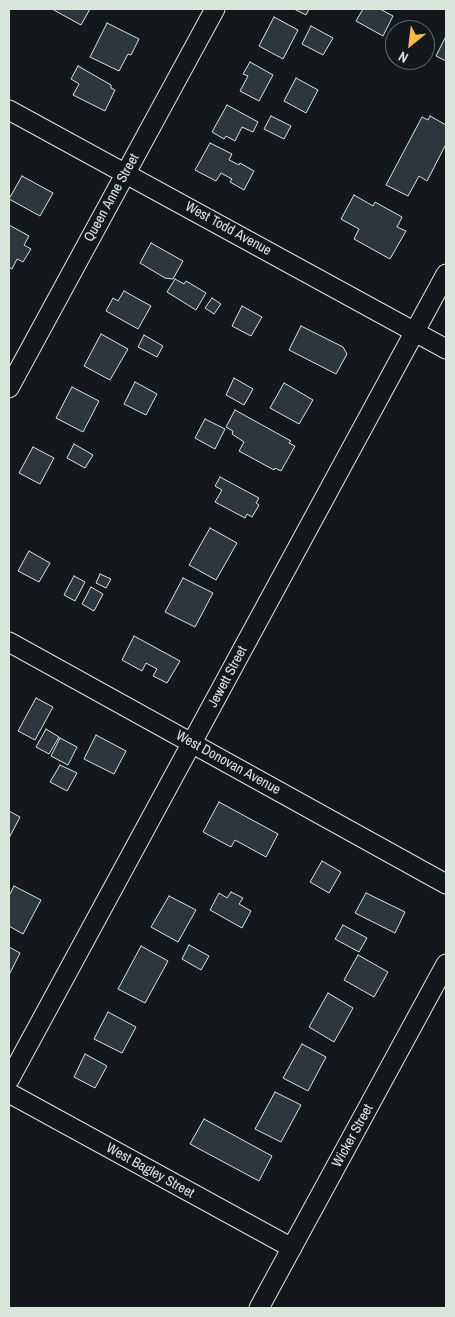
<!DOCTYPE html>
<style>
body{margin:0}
#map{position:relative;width:455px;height:1317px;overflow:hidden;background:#14181c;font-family:"Archivo Narrow",sans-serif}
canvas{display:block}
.frame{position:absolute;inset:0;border:10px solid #d8e6dc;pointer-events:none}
.north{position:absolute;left:385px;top:20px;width:50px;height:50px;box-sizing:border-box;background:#14181c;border:1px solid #626a69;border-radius:50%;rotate:209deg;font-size:14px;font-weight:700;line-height:20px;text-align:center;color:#d8e6dc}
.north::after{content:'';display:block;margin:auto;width:18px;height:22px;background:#ffb74d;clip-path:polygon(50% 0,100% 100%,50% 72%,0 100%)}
</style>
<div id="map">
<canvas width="455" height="1317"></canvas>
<div class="frame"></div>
<div class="north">N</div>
</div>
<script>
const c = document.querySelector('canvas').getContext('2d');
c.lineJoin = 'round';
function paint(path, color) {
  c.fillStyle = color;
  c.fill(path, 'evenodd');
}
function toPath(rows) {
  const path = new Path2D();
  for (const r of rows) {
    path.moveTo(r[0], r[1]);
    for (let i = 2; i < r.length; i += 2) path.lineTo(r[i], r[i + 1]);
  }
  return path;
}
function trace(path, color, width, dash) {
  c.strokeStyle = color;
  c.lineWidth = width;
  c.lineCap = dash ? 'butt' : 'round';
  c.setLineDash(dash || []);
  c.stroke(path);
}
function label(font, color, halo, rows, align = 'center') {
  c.font = font + ' "Archivo Narrow",sans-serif';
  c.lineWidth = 4;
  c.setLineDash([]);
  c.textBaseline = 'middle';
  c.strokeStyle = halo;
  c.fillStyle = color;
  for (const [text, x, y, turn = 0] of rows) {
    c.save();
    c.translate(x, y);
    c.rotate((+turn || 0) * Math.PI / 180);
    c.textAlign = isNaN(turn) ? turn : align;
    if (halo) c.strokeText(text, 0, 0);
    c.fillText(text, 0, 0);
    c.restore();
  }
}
const building = toPath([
 [52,9,90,9,81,25,52,9],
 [294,9,309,9,306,15,294,9],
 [363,9,380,9,393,16,383,36,356,21,363,9],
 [274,17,298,30,283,59,259,46,274,17],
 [107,23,139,39,131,55,128,54,119,71,90,57,107,23],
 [311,26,333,38,323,55,302,44,311,26],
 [446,36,446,61,436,56,446,36],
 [250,62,273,75,259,101,240,91,248,76,243,74,250,62],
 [78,66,111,85,111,88,115,90,105,111,73,95,79,84,71,79,78,66],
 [296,78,318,90,306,113,284,101,296,78],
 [227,105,258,122,253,132,242,127,235,141,226,136,224,139,212,132,227,105],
 [271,116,291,126,284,139,264,129,271,116],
 [430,116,446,125,446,144,427,181,419,176,408,196,386,185,422,117,428,120,430,116],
 [210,143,232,154,229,160,239,165,240,163,254,171,244,190,230,182,232,179,221,173,216,181,195,170,210,143],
 [22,176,53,193,40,216,9,199,22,176],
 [354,195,373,206,375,202,402,217,397,227,406,231,390,259,354,239,359,229,341,219,354,195],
 [9,225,29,236,24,245,31,249,23,262,17,259,12,269,9,267,9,225],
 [151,243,183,261,173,279,165,278,140,263,151,243],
 [175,279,184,284,186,281,206,293,196,310,167,292,175,279],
 [124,291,151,306,138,329,106,311,113,298,118,301,124,291],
 [212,298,221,304,214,314,205,308,212,298],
 [242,306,262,317,251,336,232,326,242,306],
 [301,326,343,347,347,354,336,374,289,350,301,326],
 [101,334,128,349,110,380,84,366,101,334],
 [144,335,163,346,157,357,138,347,144,335],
 [234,378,253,389,244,405,226,395,234,378],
 [135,382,157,394,146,415,124,404,135,382],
 [284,383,313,400,299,424,270,408,284,383],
 [72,387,99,401,83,432,56,418,72,387],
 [235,410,291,441,289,443,295,446,281,471,275,468,274,470,239,451,244,442,232,434,233,431,226,427,235,410],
 [205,419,225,429,215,449,195,438,205,419],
 [74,444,93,455,85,468,67,458,74,444],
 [33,447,54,458,40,484,19,473,33,447],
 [220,477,259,498,256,503,259,505,252,517,247,514,245,518,215,502,222,490,215,486,220,477],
 [210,528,237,543,216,580,189,565,210,528],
 [29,551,50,563,39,582,18,571,29,551],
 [100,574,111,579,106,588,96,583,100,574],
 [74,576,85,582,75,601,64,595,74,576],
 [183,578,213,593,195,627,165,612,183,578],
 [91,587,103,594,94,611,82,604,91,587],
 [134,636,180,661,167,683,153,676,157,669,146,663,142,671,122,660,134,636],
 [36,698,53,707,35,740,18,731,36,698],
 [46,729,59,737,49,754,36,747,46,729],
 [96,735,126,751,114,774,84,759,96,735],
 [60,738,77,747,68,765,51,756,60,738],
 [60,765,77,773,67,791,50,782,60,765],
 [219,802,278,834,266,857,235,840,231,847,203,832,219,802],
 [9,811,20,817,9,838,9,811],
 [322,861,341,872,329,893,310,882,322,861],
 [14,886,41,900,23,934,9,926,9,896,14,886],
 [231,892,243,898,239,904,251,911,242,928,210,910,219,893,227,898,231,892],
 [366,893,405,912,395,933,355,913,366,893],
 [169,896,196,910,178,942,151,927,169,896],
 [343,925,367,938,359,952,335,939,343,925],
 [189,945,209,956,201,970,182,959,189,945],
 [141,946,168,961,145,1003,118,989,141,946],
 [9,947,20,953,9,975,9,947],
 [358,955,388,972,374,997,344,980,358,955],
 [328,993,353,1008,334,1042,309,1027,328,993],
 [108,1012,136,1027,122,1053,94,1039,108,1012],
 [302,1044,326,1057,308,1091,283,1078,302,1044],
 [85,1054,107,1066,95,1088,74,1077,85,1054],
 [275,1092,301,1105,281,1142,255,1129,275,1092],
 [204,1119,272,1156,259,1181,190,1144,204,1119]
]);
const street = toPath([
 [9,110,446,349],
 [9,388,215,9],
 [9,642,446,884],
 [9,1080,446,274],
 [9,1093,292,1248],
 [259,1308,446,964]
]);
const streetNames = [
 ["Queen Anne Street",112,198,-61],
 ["West Todd Avenue",228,229,29],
 ["Jewett Street",228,677,-62],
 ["West Donovan Avenue",228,763,29],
 ["Wicker Street",353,1136,-61],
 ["West Bagley Street",150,1171,29]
];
paint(building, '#2c363c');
trace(building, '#d8e6dc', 1);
trace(street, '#d8e6dc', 21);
trace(street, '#14181c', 19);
label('14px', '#d8e6dc', '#14181c', streetNames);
</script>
